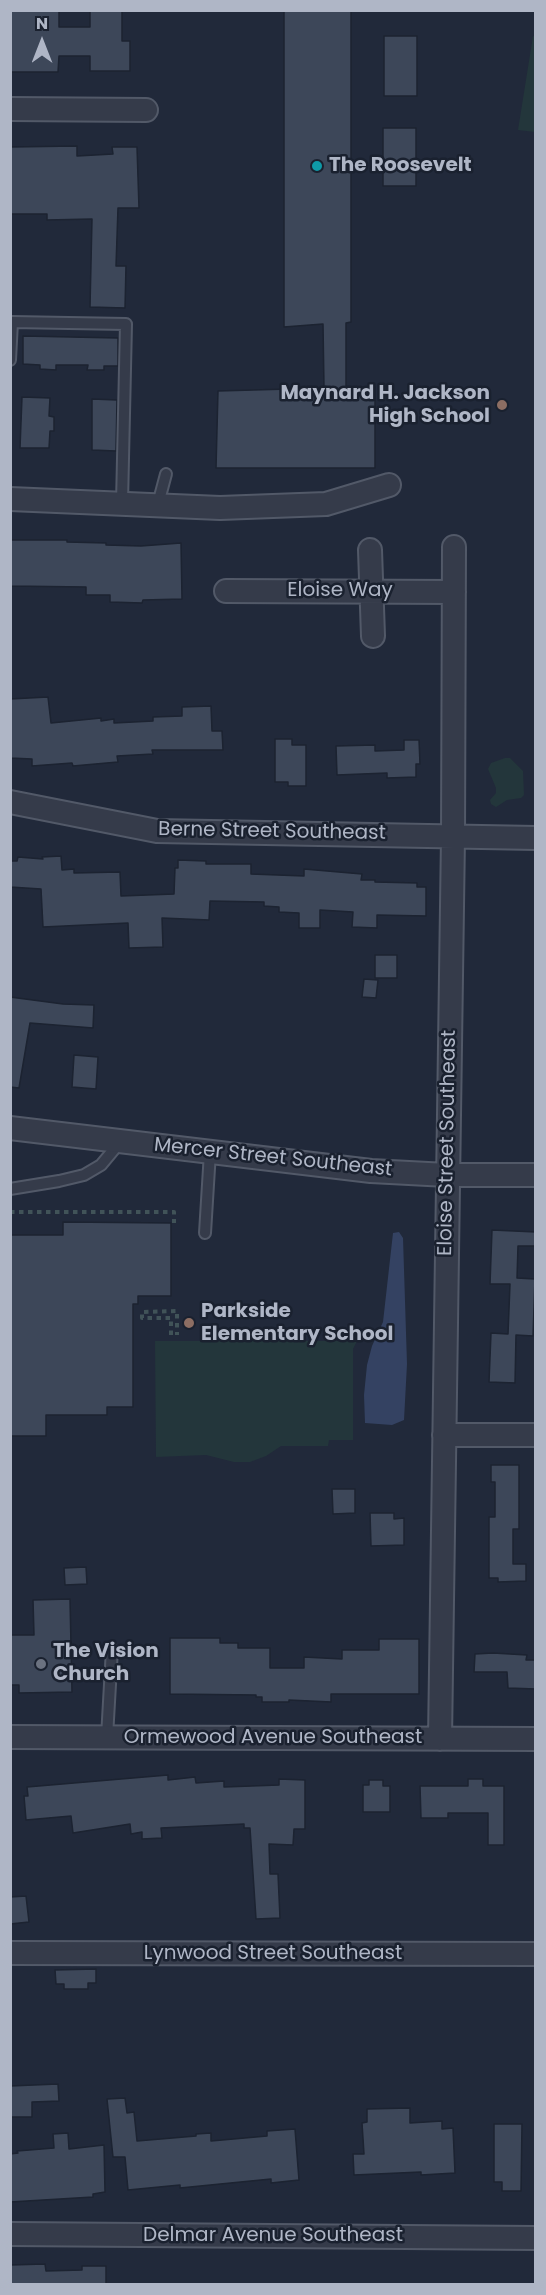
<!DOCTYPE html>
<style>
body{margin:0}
#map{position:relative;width:546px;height:2295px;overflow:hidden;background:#21293a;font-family:Poppins,sans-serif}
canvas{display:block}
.frame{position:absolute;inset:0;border:12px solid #afb6c6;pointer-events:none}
.north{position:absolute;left:12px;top:12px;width:60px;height:60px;-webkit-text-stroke:4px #1a212f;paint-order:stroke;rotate:0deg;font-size:16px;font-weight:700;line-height:24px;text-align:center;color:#afb6c6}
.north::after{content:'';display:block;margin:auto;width:21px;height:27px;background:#afb6c6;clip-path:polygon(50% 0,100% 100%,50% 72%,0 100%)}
</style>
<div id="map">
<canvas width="546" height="2295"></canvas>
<div class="frame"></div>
<div class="north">N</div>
</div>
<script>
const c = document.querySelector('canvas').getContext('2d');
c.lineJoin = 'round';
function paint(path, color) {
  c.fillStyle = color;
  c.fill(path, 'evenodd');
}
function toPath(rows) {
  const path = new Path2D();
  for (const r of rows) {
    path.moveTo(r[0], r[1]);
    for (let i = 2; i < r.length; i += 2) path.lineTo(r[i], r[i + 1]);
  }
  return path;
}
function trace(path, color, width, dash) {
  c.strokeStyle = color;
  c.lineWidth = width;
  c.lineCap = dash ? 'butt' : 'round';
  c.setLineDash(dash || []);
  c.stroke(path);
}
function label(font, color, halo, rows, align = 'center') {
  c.font = font + ' Poppins,sans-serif';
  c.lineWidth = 5;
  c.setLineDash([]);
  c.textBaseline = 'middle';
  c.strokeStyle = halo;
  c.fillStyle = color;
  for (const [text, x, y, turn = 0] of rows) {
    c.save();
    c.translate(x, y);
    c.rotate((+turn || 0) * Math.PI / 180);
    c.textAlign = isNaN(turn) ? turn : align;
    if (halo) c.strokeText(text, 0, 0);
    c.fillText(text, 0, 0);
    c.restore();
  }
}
const green = toPath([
 [533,36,536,37,535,132,518,130],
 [505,758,510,758,523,771,524,795,521,798,507,800,496,807,491,804,490,800,496,793,496,788,488,769,491,763],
 [155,1341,357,1341,353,1349,353,1440,329,1440,328,1446,281,1446,266,1456,250,1462,234,1462,206,1455,156,1457]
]);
const water = toPath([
 [399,1232,403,1238,407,1364,404,1420,392,1425,365,1423,364,1395,367,1365,372,1346,383,1322,393,1233]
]);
const building = toPath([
 [10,10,59,10,59,27,90,27,90,10,122,10,122,41,130,41,130,71,90,71,90,56,59,56,58,72,10,72,10,10],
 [284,10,351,10,351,322,346,323,346,388,375,387,375,468,216,468,218,391,324,388,323,324,284,327,284,10],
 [384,36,417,36,417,96,384,96,384,36],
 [383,128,416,128,416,186,383,186,383,128],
 [77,146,77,156,113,154,112,147,137,147,139,208,118,208,116,266,126,266,125,308,90,307,92,219,47,220,47,214,10,214,10,147,77,146],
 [23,336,118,338,118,366,104,366,104,370,87,370,88,365,56,365,56,370,40,369,40,365,23,364,23,336],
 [22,397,50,398,49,416,54,417,54,431,50,431,49,448,20,448,22,397],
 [92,399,117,400,116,451,92,450,92,399],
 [10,540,67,540,67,542,106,543,106,545,141,546,181,543,182,599,143,600,142,603,110,602,110,595,86,595,86,587,10,586,10,540],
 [48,697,51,723,101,718,101,721,114,719,114,723,153,721,153,717,182,716,182,707,211,706,212,731,222,731,223,750,152,750,153,754,117,756,118,762,73,766,72,763,32,766,32,759,10,758,10,699,48,697],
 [275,739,292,739,292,745,306,745,306,786,288,786,288,782,275,782,275,739],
 [404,740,419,740,420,764,416,764,416,777,387,778,387,773,337,775,336,746,375,745,375,751,404,750,404,740],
 [61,856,62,870,74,869,74,873,120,872,121,896,174,894,175,868,178,868,178,860,206,861,206,864,251,864,251,874,304,876,304,869,362,874,361,880,375,880,375,882,417,883,417,887,426,887,426,916,377,915,377,928,352,927,353,912,320,910,320,928,299,928,299,913,279,912,279,907,264,906,264,902,210,901,209,920,162,918,163,947,129,948,128,923,43,927,41,889,10,887,10,861,17,861,18,857,43,859,42,857,61,856],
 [375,955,397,955,397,978,375,978,375,955],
 [364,979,378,980,376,998,362,997,364,979],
 [10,997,63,1004,94,1005,93,1028,30,1023,19,1088,10,1087,10,997],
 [74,1055,98,1057,96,1089,72,1087,74,1055],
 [63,1222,171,1223,171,1296,138,1296,138,1304,133,1304,133,1407,107,1407,107,1415,46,1415,46,1436,10,1436,10,1235,63,1235,63,1222],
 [492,1230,536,1232,536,1246,518,1246,517,1278,535,1279,533,1336,516,1335,515,1383,489,1382,491,1333,508,1334,510,1284,490,1284,492,1230],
 [491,1465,519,1465,519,1529,513,1529,513,1564,526,1564,526,1581,498,1582,498,1578,489,1578,489,1517,495,1517,495,1482,491,1482,491,1465],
 [332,1489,355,1489,355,1513,333,1514,332,1489],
 [370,1513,394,1513,394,1519,404,1518,404,1545,371,1546,370,1513],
 [86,1567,87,1584,65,1585,64,1568,86,1567],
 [70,1599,72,1692,19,1693,19,1685,10,1685,10,1635,34,1635,33,1600,70,1599],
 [170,1638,220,1638,220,1643,238,1643,238,1648,270,1648,270,1668,304,1668,304,1657,342,1659,342,1650,379,1650,379,1639,419,1639,419,1694,331,1694,331,1702,289,1700,289,1702,262,1702,262,1697,256,1697,256,1695,170,1694,170,1638],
 [493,1653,527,1655,526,1660,536,1660,536,1689,508,1688,507,1672,474,1672,475,1654,493,1653],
 [168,1775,168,1780,195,1777,196,1783,224,1781,224,1787,279,1785,279,1779,305,1780,305,1829,294,1829,293,1845,269,1844,270,1874,278,1874,280,1918,256,1919,250,1828,244,1828,244,1824,161,1828,162,1838,142,1839,142,1832,131,1834,130,1824,73,1833,71,1816,26,1820,24,1796,28,1796,27,1787,168,1775],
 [468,1779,483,1779,483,1786,504,1786,504,1845,488,1845,488,1813,448,1813,448,1818,421,1818,420,1786,468,1786,468,1779],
 [369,1780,383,1780,383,1786,390,1786,390,1812,363,1812,363,1785,369,1785,369,1780],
 [26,1896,29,1922,10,1924,10,1897,26,1896],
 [96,1969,96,1983,88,1983,88,1989,64,1989,64,1984,56,1984,55,1970,96,1969],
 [58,2084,59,2101,32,2102,32,2117,10,2117,10,2086,58,2084],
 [125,2098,127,2113,134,2112,137,2141,196,2136,196,2134,211,2133,211,2141,267,2136,267,2131,295,2129,299,2180,271,2183,271,2179,180,2188,180,2185,128,2190,125,2157,113,2157,107,2099,125,2098],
 [410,2108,410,2123,442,2121,442,2129,453,2128,455,2173,421,2175,421,2172,354,2175,353,2154,364,2154,362,2123,367,2122,367,2109,410,2108],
 [494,2124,522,2124,521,2191,502,2191,502,2182,494,2182,494,2124],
 [68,2133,69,2149,104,2145,105,2192,93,2194,93,2197,10,2202,10,2154,18,2153,17,2151,54,2148,53,2134,68,2133],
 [45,2264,46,2271,82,2270,82,2266,106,2266,106,2284,10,2284,10,2265,45,2264]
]);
const path = toPath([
 [10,1212,174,1212,174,1223],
 [171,1335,171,1318,142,1318,142,1312,177,1311,177,1335]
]);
const lane = toPath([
 [10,360,12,322,126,324,122,503],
 [158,504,166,474],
 [10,1189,59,1181,84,1175,101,1165,121,1141],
 [205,1233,210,1152],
 [107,1737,112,1649]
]);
const street = toPath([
 [10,109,146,110],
 [10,499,220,508,326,504,389,485],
 [370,550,373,636],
 [226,591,454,592],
 [10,802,157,831,536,838],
 [10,1128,371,1171,447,1175,536,1175],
 [444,1435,536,1435],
 [10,1737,536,1739],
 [440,1739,453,837,454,547],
 [10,1953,536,1954],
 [10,2234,536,2238]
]);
const markers = [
 [317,166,6,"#0f9aa8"],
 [502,405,6,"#8d6e63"],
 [189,1323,6,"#8d6e63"],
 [41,1664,6,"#6b7280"]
];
const poiNames = [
 ["The Roosevelt",329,166],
 ["Maynard H. Jackson",490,394,"right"],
 ["High School",490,417,"right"],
 ["Parkside",201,1312],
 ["Elementary School",201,1335],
 ["The Vision",53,1652],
 ["Church",53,1675]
];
const streetNames = [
 ["Eloise Way",340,591],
 ["Berne Street Southeast",272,832,1],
 ["Eloise Street Southeast",448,1143,-89],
 ["Mercer Street Southeast",273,1158,6],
 ["Ormewood Avenue Southeast",273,1738],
 ["Lynwood Street Southeast",273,1954],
 ["Delmar Avenue Southeast",273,2236]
];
paint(green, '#23363b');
paint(water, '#344262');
paint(building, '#3d4759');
trace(building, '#1c2331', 1.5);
trace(lane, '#525968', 14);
trace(street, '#525968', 26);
trace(path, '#415358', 4, [4.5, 4.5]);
trace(lane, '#353b4a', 10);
trace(street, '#353b4a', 22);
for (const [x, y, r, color] of markers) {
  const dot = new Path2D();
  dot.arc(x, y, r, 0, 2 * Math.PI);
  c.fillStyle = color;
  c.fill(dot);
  trace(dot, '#1a212f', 2);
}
label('bold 20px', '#afb6c6', '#1a212f', poiNames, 'left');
label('20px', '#afb6c6', '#1a212f', streetNames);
</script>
